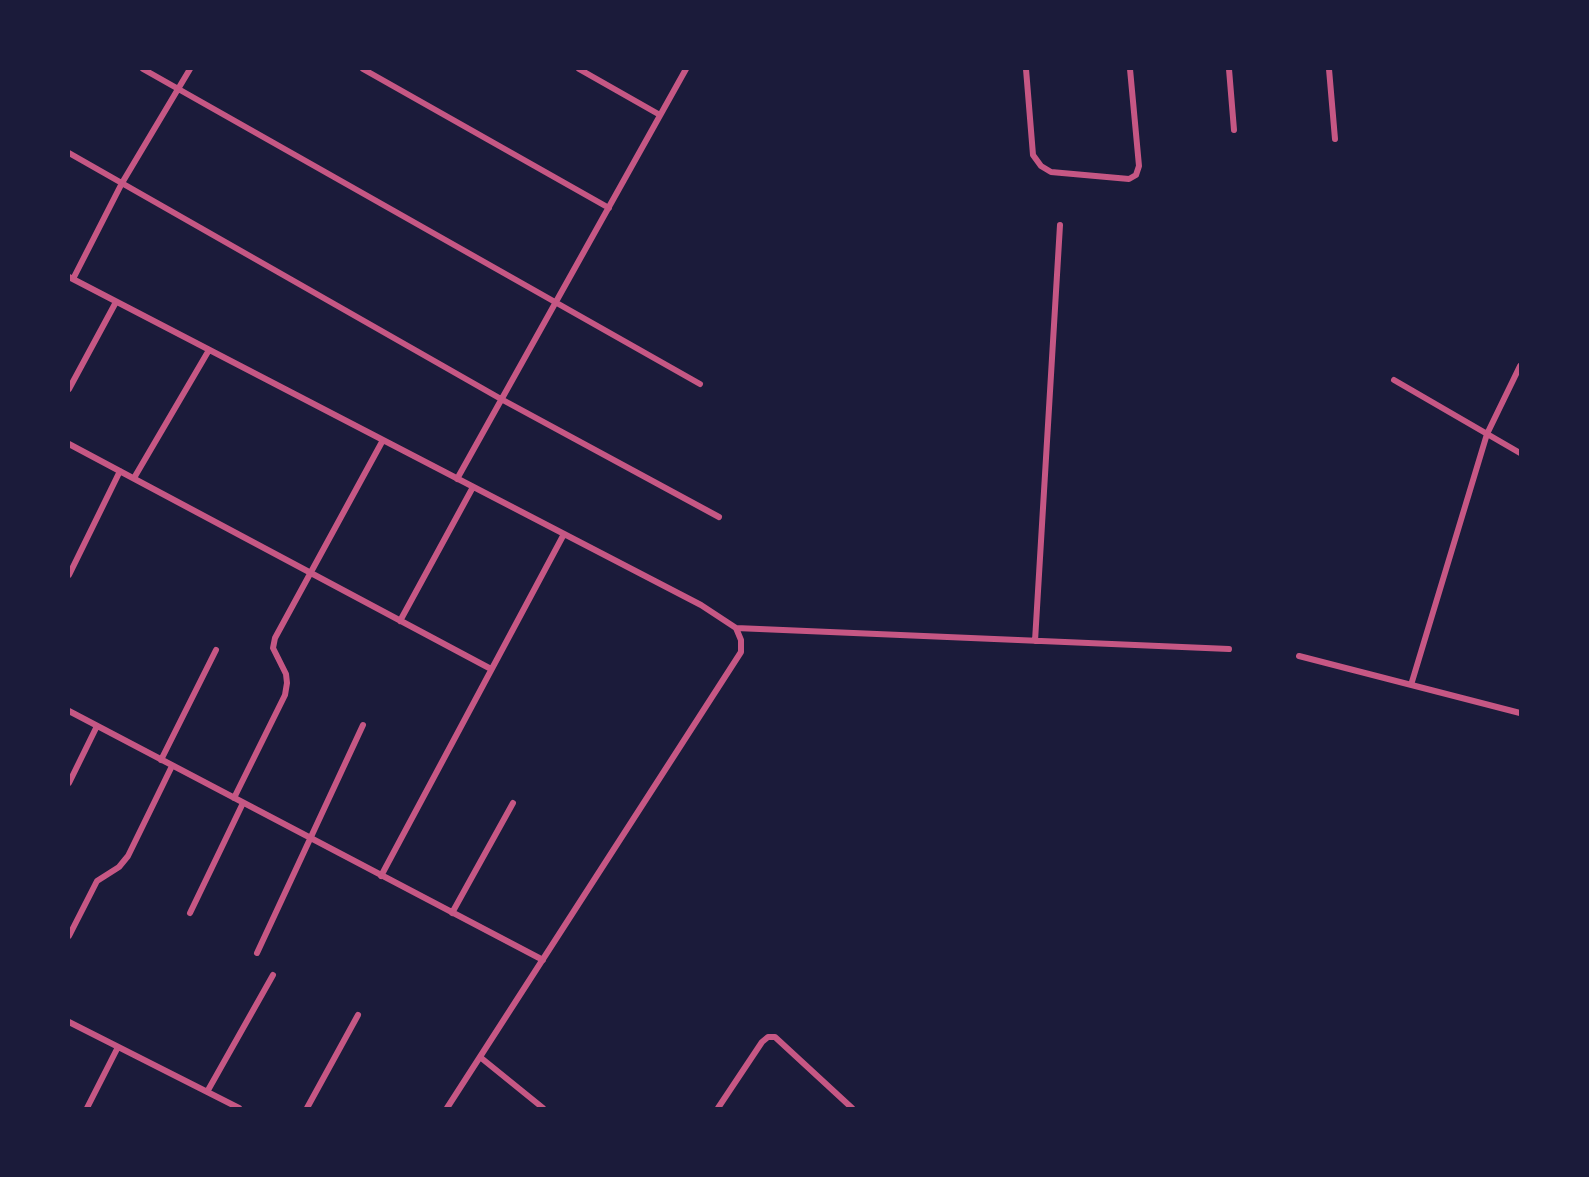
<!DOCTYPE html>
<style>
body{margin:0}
#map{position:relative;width:1589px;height:1177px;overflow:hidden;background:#1b1b3a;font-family:"Golos Text",sans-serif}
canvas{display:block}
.frame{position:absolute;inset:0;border:70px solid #1b1b3a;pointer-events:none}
</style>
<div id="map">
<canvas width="1589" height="1177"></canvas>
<div class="frame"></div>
</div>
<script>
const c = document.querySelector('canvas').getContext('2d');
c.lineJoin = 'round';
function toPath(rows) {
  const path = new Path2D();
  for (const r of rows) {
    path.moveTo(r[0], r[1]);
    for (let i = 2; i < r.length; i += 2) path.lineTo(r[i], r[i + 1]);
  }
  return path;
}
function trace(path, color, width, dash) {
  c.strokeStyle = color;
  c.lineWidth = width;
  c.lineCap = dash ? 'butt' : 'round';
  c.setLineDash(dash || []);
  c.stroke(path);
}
const minor = toPath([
 [143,69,700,384],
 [363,69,609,208],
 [579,69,660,115],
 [1026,69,1033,155,1041,166,1051,172,1129,179,1136,175,1139,166,1130,69],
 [1229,69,1234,130],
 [1329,69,1335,139],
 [69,153,501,399,719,517],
 [69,277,701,605,736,628,741,640,741,652,447,1108],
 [73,279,122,183,190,69],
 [1394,380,1520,453],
 [69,389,116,302],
 [69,444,491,669],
 [134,478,209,350],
 [457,479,686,69],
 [69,575,120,471],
 [400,621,473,487],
 [736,628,1229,649],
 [1035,641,1060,225],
 [1299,656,1520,713],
 [1411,685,1487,434,1520,366],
 [69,711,543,960],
 [161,760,216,650],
 [69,783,97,726],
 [234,798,285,695,287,683,286,674,273,648,275,638,383,440],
 [381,876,564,534],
 [190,913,243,803],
 [452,913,513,803],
 [69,936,97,881,119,867,128,856,172,766],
 [257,953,363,725],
 [69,1022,239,1108],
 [480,1057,543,1108],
 [207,1092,273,975],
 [87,1108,118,1047],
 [307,1108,358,1015],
 [718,1108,762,1042,768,1037,775,1037,852,1108]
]);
trace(minor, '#c65784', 6);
</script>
